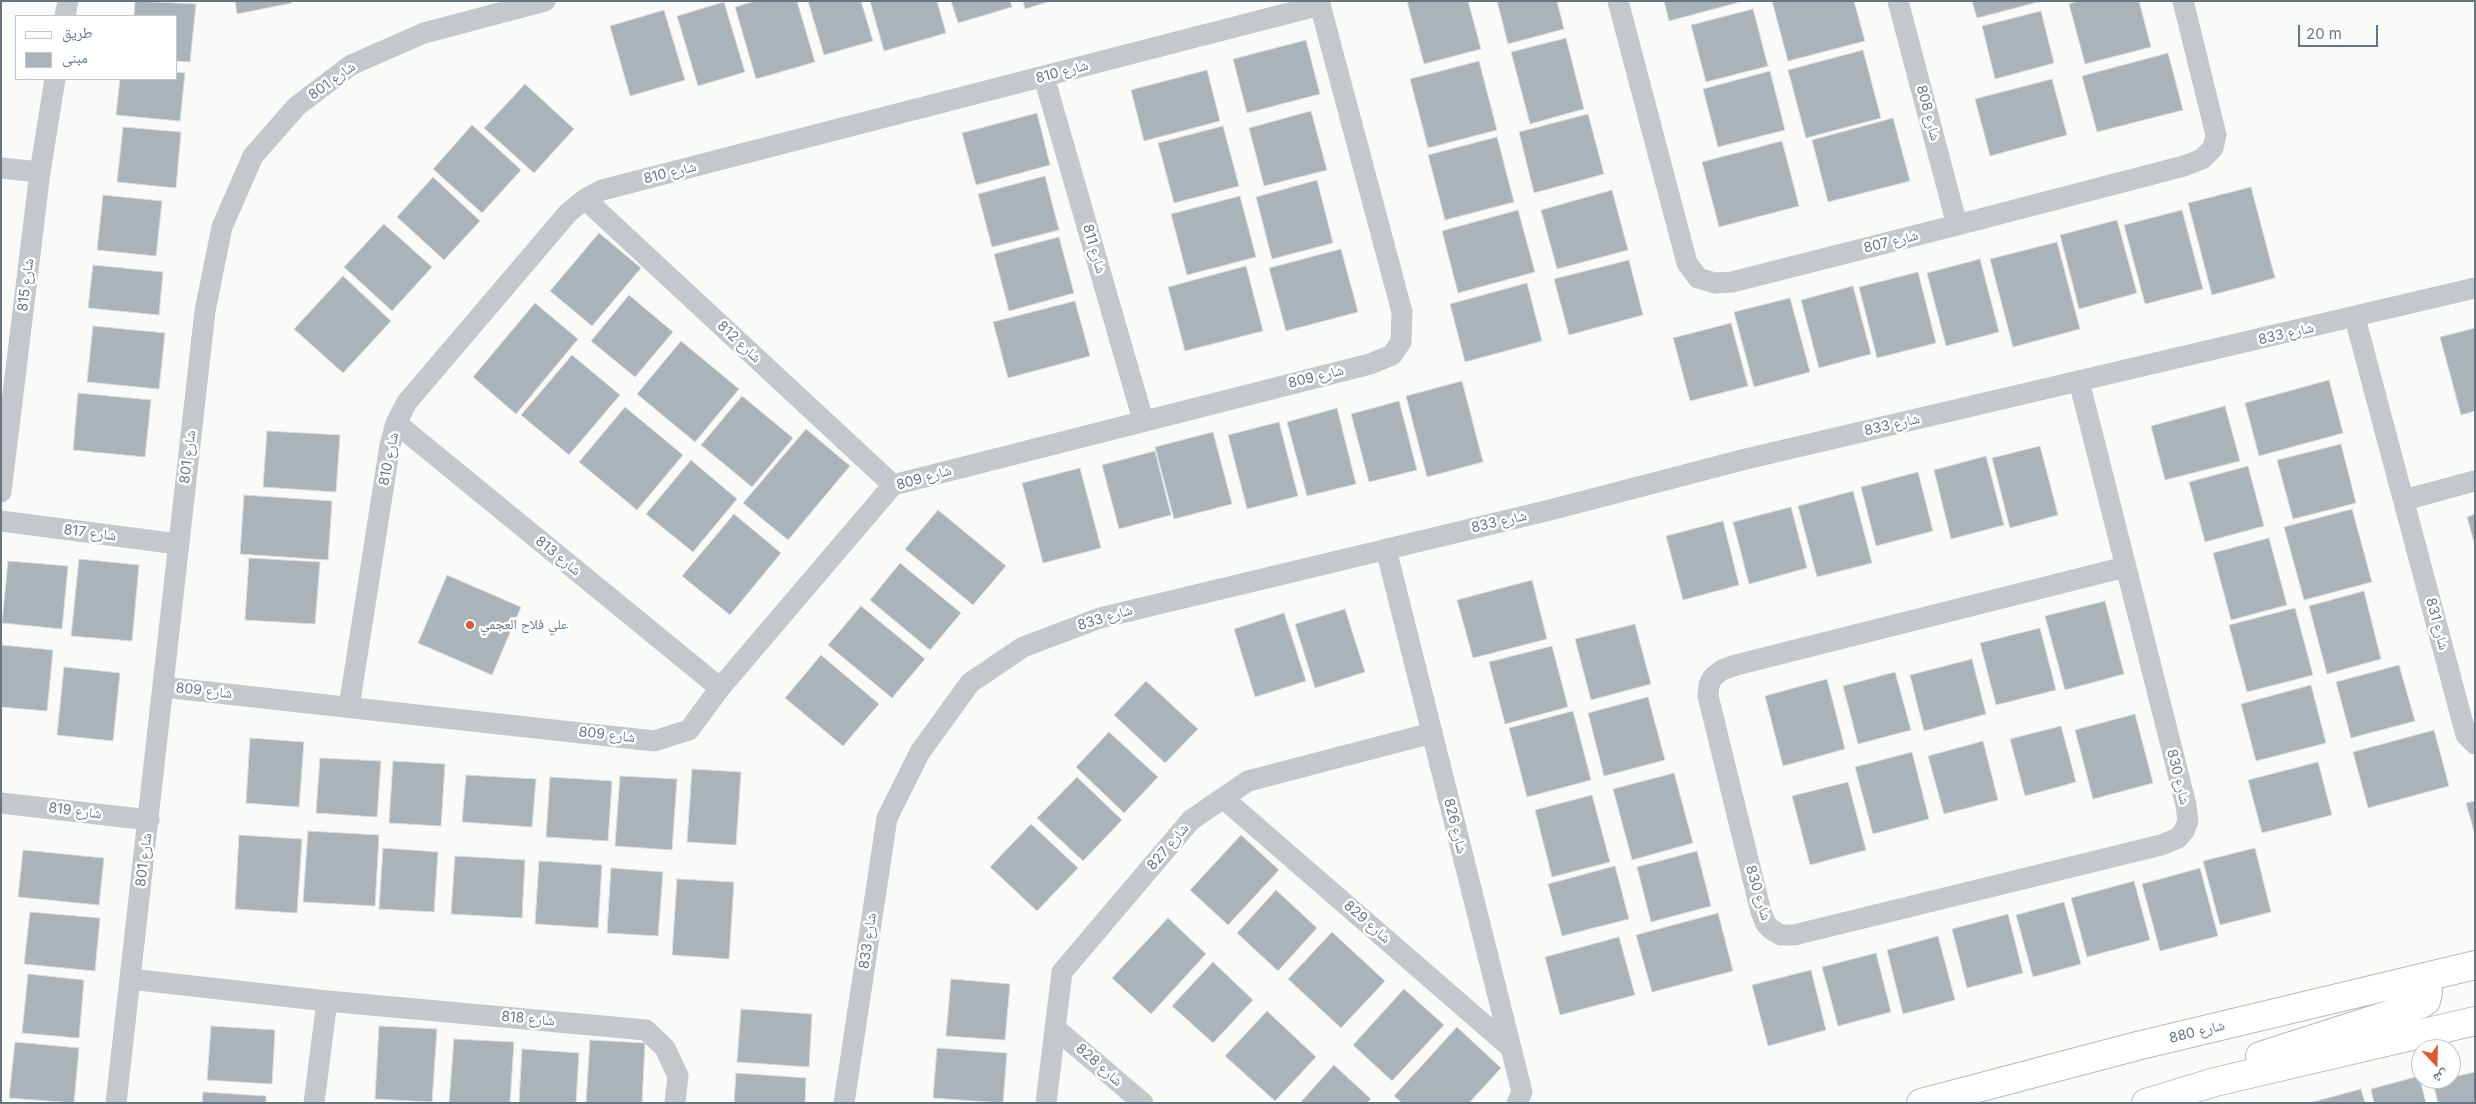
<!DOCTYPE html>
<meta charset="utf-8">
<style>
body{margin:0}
#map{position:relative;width:2476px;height:1104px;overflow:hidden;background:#fafaf8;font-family:Inter,"Noto Naskh Arabic",sans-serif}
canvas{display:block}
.frame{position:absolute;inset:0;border:2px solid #657683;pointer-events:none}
.legend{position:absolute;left:15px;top:15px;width:162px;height:65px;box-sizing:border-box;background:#fff;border:1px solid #c1c8cd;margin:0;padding:6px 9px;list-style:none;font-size:15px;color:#657683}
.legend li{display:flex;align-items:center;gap:10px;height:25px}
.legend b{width:25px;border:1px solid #c1c8cd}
.north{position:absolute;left:2411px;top:1039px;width:50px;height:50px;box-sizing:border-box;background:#fff;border:1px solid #c1c8cd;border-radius:50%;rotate:159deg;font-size:14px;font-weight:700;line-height:20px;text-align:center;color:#657683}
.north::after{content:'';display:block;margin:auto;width:18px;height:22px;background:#e4572e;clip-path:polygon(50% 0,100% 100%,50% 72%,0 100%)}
.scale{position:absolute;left:2298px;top:25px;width:80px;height:22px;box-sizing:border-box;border:2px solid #657683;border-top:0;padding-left:6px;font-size:15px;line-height:18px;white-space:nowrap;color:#657683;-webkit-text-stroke:4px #fff;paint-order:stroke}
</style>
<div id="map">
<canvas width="2476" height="1104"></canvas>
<div class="frame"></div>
<ul class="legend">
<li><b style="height:6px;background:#fff"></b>طريق</li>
<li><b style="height:14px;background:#aab3b9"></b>مبنى</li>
</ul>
<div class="north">ش</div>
<div class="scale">20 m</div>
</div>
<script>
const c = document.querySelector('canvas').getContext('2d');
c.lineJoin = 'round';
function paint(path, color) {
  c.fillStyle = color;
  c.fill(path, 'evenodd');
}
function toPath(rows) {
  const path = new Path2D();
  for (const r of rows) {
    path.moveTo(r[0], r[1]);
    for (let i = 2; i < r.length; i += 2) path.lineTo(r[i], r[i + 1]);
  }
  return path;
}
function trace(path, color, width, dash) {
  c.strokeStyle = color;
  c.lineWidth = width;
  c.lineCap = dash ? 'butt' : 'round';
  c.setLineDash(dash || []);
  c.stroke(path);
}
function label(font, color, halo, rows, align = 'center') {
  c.font = font + ' Inter,"Noto Naskh Arabic",sans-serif';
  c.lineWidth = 5;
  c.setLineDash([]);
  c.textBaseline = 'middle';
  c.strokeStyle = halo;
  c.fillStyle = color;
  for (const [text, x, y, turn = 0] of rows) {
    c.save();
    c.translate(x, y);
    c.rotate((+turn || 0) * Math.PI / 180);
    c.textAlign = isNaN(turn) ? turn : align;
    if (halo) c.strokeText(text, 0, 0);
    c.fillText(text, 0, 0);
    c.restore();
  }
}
const building = toPath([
 [135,1,196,4,190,62,176,61,176,16,134,16,135,1],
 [235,1,292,1,292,3,237,14,235,1],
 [755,1,797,1,815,62,756,79,735,7,755,1],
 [808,1,861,1,873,41,824,55,808,1],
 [870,1,937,1,946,33,884,51,870,1],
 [951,1,1010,1,1012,7,958,23,951,1],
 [1023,1,1051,1,1025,9,1023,1],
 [1407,1,1468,1,1481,49,1424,64,1407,1],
 [1497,1,1557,1,1564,29,1508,44,1497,1],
 [1664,1,1744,1,1669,21,1664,1],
 [1772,1,1854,1,1865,41,1788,61,1772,1],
 [1972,1,2042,1,1977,18,1972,1],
 [2078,1,2139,1,2151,47,2085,64,2069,4,2078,1],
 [724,2,745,72,698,86,677,16,724,2],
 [1753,9,1768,66,1706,82,1691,25,1753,9],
 [664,10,685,80,630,96,610,26,664,10],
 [2041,11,2054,63,1995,79,1982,26,2041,11],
 [1566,38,1584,109,1530,124,1511,52,1566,38],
 [1306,40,1320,94,1247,113,1233,59,1306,40],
 [1863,50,1881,118,1806,138,1788,70,1863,50],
 [2168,53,2183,110,2097,132,2082,76,2168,53],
 [1479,61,1497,130,1428,148,1410,79,1479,61],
 [1207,70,1220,121,1144,141,1131,90,1207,70],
 [1770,71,1785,130,1718,147,1703,89,1770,71],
 [176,72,185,73,180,121,116,115,120,79,176,79,176,72],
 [2052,79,2067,135,1990,156,1975,99,2052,79],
 [525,84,574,129,534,173,484,128,525,84],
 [1311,111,1327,170,1264,186,1249,128,1311,111],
 [1037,113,1050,165,976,185,962,133,1037,113],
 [1588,114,1604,174,1534,193,1519,132,1588,114],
 [1893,118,1910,181,1828,202,1812,140,1893,118],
 [472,125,521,170,482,213,433,169,472,125],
 [1223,126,1239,186,1174,203,1158,143,1223,126],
 [123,127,181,132,176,188,117,182,123,127],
 [1497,137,1514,202,1445,220,1428,155,1497,137],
 [1782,141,1799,206,1719,227,1702,162,1782,141],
 [1045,176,1059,230,992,247,978,194,1045,176],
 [433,177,480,221,444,260,397,217,433,177],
 [1317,180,1333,243,1272,259,1256,197,1317,180],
 [2251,187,2275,278,2212,295,2188,203,2251,187],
 [1612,190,1628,250,1557,269,1541,210,1612,190],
 [103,195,162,201,156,256,97,250,103,195],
 [1240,196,1256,257,1187,275,1171,214,1240,196],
 [1518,210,1535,272,1458,293,1442,231,1518,210],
 [2182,210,2203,289,2145,304,2124,225,2182,210],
 [2117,220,2137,293,2079,309,2060,235,2117,220],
 [384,224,432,267,392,311,344,267,384,224],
 [599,233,641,268,592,326,550,291,599,233],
 [1059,237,1074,293,1009,311,994,254,1059,237],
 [2057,242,2080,329,2013,347,1990,259,2057,242],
 [1341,249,1358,312,1286,331,1269,268,1341,249],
 [1980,259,1999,332,1946,346,1927,273,1980,259],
 [1629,260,1643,315,1569,335,1554,279,1629,260],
 [93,265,163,272,159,315,88,308,93,265],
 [1246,266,1263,331,1185,351,1168,287,1246,266],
 [1918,272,1936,343,1877,358,1859,287,1918,272],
 [343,276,391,321,343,373,294,329,343,276],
 [1527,283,1542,341,1465,362,1450,304,1527,283],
 [1853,286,1871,354,1819,368,1801,300,1853,286],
 [629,295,673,332,635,377,591,341,629,295],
 [1790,298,1810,372,1754,387,1734,312,1790,298],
 [1075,301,1090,356,1008,378,993,322,1075,301],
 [535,303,578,339,516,414,473,377,535,303],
 [1731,323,1748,386,1690,401,1673,338,1731,323],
 [93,326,165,333,159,389,87,382,93,326],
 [2475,328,2475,411,2461,415,2440,337,2475,328],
 [681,341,739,389,695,442,637,394,681,341],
 [572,355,620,395,569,455,521,415,572,355],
 [2329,380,2343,433,2259,456,2245,403,2329,380],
 [1462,381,1483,462,1427,477,1406,396,1462,381],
 [78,393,151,400,145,457,73,450,78,393],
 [742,396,793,438,752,487,701,445,742,396],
 [1399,401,1417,470,1369,482,1351,414,1399,401],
 [2225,406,2240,461,2165,480,2151,426,2225,406],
 [625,407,683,455,637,510,579,462,625,407],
 [1337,408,1356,484,1307,496,1287,422,1337,408],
 [1279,422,1298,496,1247,509,1228,435,1279,422],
 [806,429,850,466,788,540,743,503,806,429],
 [267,431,340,435,336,492,263,487,267,431],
 [1213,432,1232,504,1174,519,1155,447,1213,432],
 [2341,444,2356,503,2293,519,2277,460,2341,444],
 [2040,446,2058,515,2010,528,1992,458,2040,446],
 [1155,451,1171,515,1119,529,1102,465,1155,451],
 [1986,456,2004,525,1951,539,1934,470,1986,456],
 [691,460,737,499,693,552,646,514,691,460],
 [2248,466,2264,526,2205,542,2189,482,2248,466],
 [1080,468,1101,548,1043,563,1022,483,1080,468],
 [1918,472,1933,531,1876,546,1861,487,1918,472],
 [1853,491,1872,563,1817,577,1798,506,1853,491],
 [244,495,332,501,328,560,240,554,244,495],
 [1791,507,1807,568,1749,584,1733,522,1791,507],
 [2352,509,2372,582,2304,600,2284,527,2352,509],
 [938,510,1006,566,973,605,905,549,938,510],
 [734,514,781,553,730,615,682,576,734,514],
 [2475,514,2475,546,2467,517,2475,514],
 [1723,521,1739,585,1683,600,1666,536,1723,521],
 [2269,538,2287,605,2231,620,2213,553,2269,538],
 [249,558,320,562,315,624,245,620,249,558],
 [79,559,139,565,132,641,71,636,79,559],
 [8,561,68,566,62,629,2,623,8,561],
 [900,563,961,613,930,650,870,600,900,563],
 [447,575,521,607,492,675,418,643,447,575],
 [1532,580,1547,639,1473,658,1457,600,1532,580],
 [2364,591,2381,659,2327,674,2309,606,2364,591],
 [2105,601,2124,674,2065,690,2045,616,2105,601],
 [861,606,925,659,892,698,828,645,861,606],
 [2295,608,2313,675,2247,692,2229,625,2295,608],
 [1345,609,1365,672,1315,688,1295,624,1345,609],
 [1284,613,1306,681,1255,697,1234,629,1284,613],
 [1635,624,1651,684,1591,700,1575,639,1635,624],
 [2040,628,2056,690,1996,705,1980,643,2040,628],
 [1,645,53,650,47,711,1,707,1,645],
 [1552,646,1568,707,1505,724,1489,662,1552,646],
 [821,655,879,704,843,746,785,698,821,655],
 [1972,659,1986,714,1924,731,1910,675,1972,659],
 [2399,665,2415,721,2351,738,2336,682,2399,665],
 [64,667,120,673,113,741,57,735,64,667],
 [1895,672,1911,730,1858,744,1843,686,1895,672],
 [1827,679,1845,749,1783,766,1765,696,1827,679],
 [1146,681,1198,729,1165,763,1114,715,1146,681],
 [2311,685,2326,743,2256,761,2241,704,2311,685],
 [1648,697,1665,760,1604,776,1588,713,1648,697],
 [1573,711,1591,780,1527,797,1509,728,1573,711],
 [2135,714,2153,783,2093,799,2075,730,2135,714],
 [2061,726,2076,782,2025,796,2010,739,2061,726],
 [2434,730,2449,786,2368,808,2353,752,2434,730],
 [1109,732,1158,777,1124,813,1076,767,1109,732],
 [250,738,304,742,299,807,246,803,250,738],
 [1983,741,1998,800,1944,814,1928,756,1983,741],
 [1912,752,1929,819,1873,834,1855,767,1912,752],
 [320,758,381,761,377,817,316,813,320,758],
 [393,761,445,764,441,826,389,823,393,761],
 [2318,762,2332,815,2262,833,2248,780,2318,762],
 [692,769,741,772,736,845,687,842,692,769],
 [1674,773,1693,843,1632,860,1613,789,1674,773],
 [466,775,536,779,532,827,462,822,466,775],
 [620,776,677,779,672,850,615,846,620,776],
 [550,777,612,781,608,841,546,837,550,777],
 [1077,777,1122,820,1083,861,1037,818,1077,777],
 [1848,782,1866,850,1810,865,1792,796,1848,782],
 [1592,795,1610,862,1552,877,1535,810,1592,795],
 [2475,801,2475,835,2466,803,2475,801],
 [1031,824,1078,868,1037,911,990,867,1031,824],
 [308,831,379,835,375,906,303,902,308,831],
 [239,835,302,839,297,913,235,909,239,835],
 [1241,835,1279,870,1228,925,1190,890,1241,835],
 [383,848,438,852,434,912,379,909,383,848],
 [2255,848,2271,912,2220,925,2203,861,2255,848],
 [23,850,104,858,99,905,18,897,23,850],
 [1697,851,1711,906,1651,922,1637,867,1697,851],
 [455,856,525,860,522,918,451,914,455,856],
 [539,861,602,865,598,928,535,924,539,861],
 [1615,866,1629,919,1562,936,1548,884,1615,866],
 [611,868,663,872,658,936,607,933,611,868],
 [2200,868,2218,936,2160,951,2142,884,2200,868],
 [677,879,734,882,729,959,672,955,677,879],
 [2134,881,2150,940,2087,957,2071,898,2134,881],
 [1276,890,1317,928,1278,971,1237,933,1276,890],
 [2064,902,2081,964,2033,977,2016,915,2064,902],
 [30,912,100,918,95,971,24,964,30,912],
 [1718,913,1733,971,1652,992,1636,935,1718,913],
 [2008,914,2023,973,1967,988,1952,929,2008,914],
 [1168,918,1206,954,1151,1014,1112,978,1168,918],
 [1332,932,1385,981,1341,1028,1288,979,1332,932],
 [1938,936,1955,1000,1903,1014,1887,950,1938,936],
 [1619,937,1635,995,1560,1015,1545,957,1619,937],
 [1876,953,1891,1012,1838,1026,1822,967,1876,953],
 [1213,962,1253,1000,1213,1043,1172,1006,1213,962],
 [1811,970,1826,1030,1768,1046,1752,985,1811,970],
 [28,974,84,980,79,1038,22,1033,28,974],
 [951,979,1010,984,1005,1040,946,1036,951,979],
 [1404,989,1444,1025,1392,1081,1353,1045,1404,989],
 [741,1009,812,1014,809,1067,737,1062,741,1009],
 [1267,1011,1316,1057,1275,1101,1225,1056,1267,1011],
 [211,1026,275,1030,272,1084,207,1080,211,1026],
 [379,1026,437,1029,432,1102,375,1099,379,1026],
 [1457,1027,1501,1068,1469,1103,1402,1103,1394,1096,1457,1027],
 [454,1039,514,1042,510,1103,449,1103,454,1039],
 [590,1040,645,1043,642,1103,586,1103,590,1040],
 [15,1042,79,1048,74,1103,9,1098,15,1042],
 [937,1048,1007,1053,1003,1103,933,1098,937,1048],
 [522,1049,579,1053,576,1103,519,1103,522,1049],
 [1334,1065,1371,1099,1367,1103,1300,1103,1334,1065],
 [2475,1072,2475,1103,2438,1103,2433,1082,2475,1072],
 [736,1073,806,1078,805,1103,734,1103,736,1073],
 [2419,1076,2426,1103,2374,1103,2371,1089,2419,1076],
 [2361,1089,2365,1103,2309,1103,2361,1089],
 [203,1092,266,1096,266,1103,202,1103,203,1092]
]);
const street = toPath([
 [1618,1,1687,263,1698,278,1715,283,1732,282,1957,225,2184,166,2202,159,2213,148,2216,135,2183,1],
 [1898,1,1957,225],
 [65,16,68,1],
 [1044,77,1143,420],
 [1,168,40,172],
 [585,199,893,485],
 [2355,318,2466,735,2475,744],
 [2079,381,2186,805,2188,821,2184,831,2178,838,2161,845,1794,935,1781,935,1772,930,1766,924,1761,912,1708,696,1709,685,1713,677,1722,670,1736,665,2125,567],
 [396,423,720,688],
 [1,492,40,172,55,79],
 [2404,500,2475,481],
 [1,521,178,544],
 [1386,549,1522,1092,1517,1103],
 [163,687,654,741,689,730,720,688,893,485,1370,364,1392,355,1401,342,1402,312,1319,1],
 [349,707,390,445,396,423,407,402,568,213,585,199,602,190,1320,5],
 [1223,798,1510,1047],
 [1,803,149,820],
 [130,979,327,1001,646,1030,665,1048,678,1076,675,1103],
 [1055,1028,1143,1103],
 [116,1103,205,311,222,227,253,156,297,106,351,65,424,33,545,1],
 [314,1103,327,1001],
 [844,1103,887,818,920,752,970,683,1023,647,1100,618,1550,510,1746,459,2475,288],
 [1046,1103,1062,972,1191,820,1248,781,1432,733]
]);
const secondary = toPath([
 [2260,1056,2419,1005,2426,1001,2428,992,2425,985,2417,979],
 [1921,1103,2137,1046,2475,965],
 [2146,1103,2215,1082,2475,1021]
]);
const markers = [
 [470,625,5,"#e4572e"]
];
const streetNames = [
 ["شارع 810",1062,72,-15],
 ["شارع 801",332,81,-36],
 ["شارع 808",1928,113,75],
 ["شارع 810",670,173,-14],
 ["شارع 807",1891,242,-14],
 ["شارع 811",1094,249,74],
 ["شارع 815",26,285,-83],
 ["شارع 833",2286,334,-13],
 ["شارع 812",739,342,43],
 ["شارع 809",1316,377,-14],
 ["شارع 833",1892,425,-13],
 ["شارع 801",188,457,-83],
 ["شارع 810",389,459,-79],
 ["شارع 809",924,478,-16],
 ["شارع 833",1499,522,-13],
 ["شارع 817",90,533,7],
 ["شارع 813",558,556,39],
 ["شارع 833",1105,618,-17],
 ["شارع 831",2437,624,75],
 ["شارع 809",204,691,6],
 ["شارع 809",607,735,6],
 ["شارع 830",2178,777,76],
 ["شارع 819",75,811,7],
 ["شارع 826",1455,826,76],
 ["شارع 827",1168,847,-50],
 ["شارع 801",144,860,-83],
 ["شارع 830",1758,893,73],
 ["شارع 829",1367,922,41],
 ["شارع 833",868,941,-82],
 ["شارع 818",528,1019,5],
 ["شارع 880",2197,1032,-14],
 ["شارع 828",1099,1065,41]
];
const poiNames = [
 ["علي فلاح العجمي",480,625]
];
paint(building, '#aab3b9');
trace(building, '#dcdcda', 1);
trace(secondary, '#b3babf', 30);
trace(street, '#c3c8cc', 21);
trace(secondary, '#fff', 28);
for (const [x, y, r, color] of markers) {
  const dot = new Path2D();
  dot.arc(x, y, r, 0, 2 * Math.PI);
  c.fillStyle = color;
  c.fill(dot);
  trace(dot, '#fff', 2);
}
label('14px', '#657683', '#fff', streetNames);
label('14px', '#657683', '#fff', poiNames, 'left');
</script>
